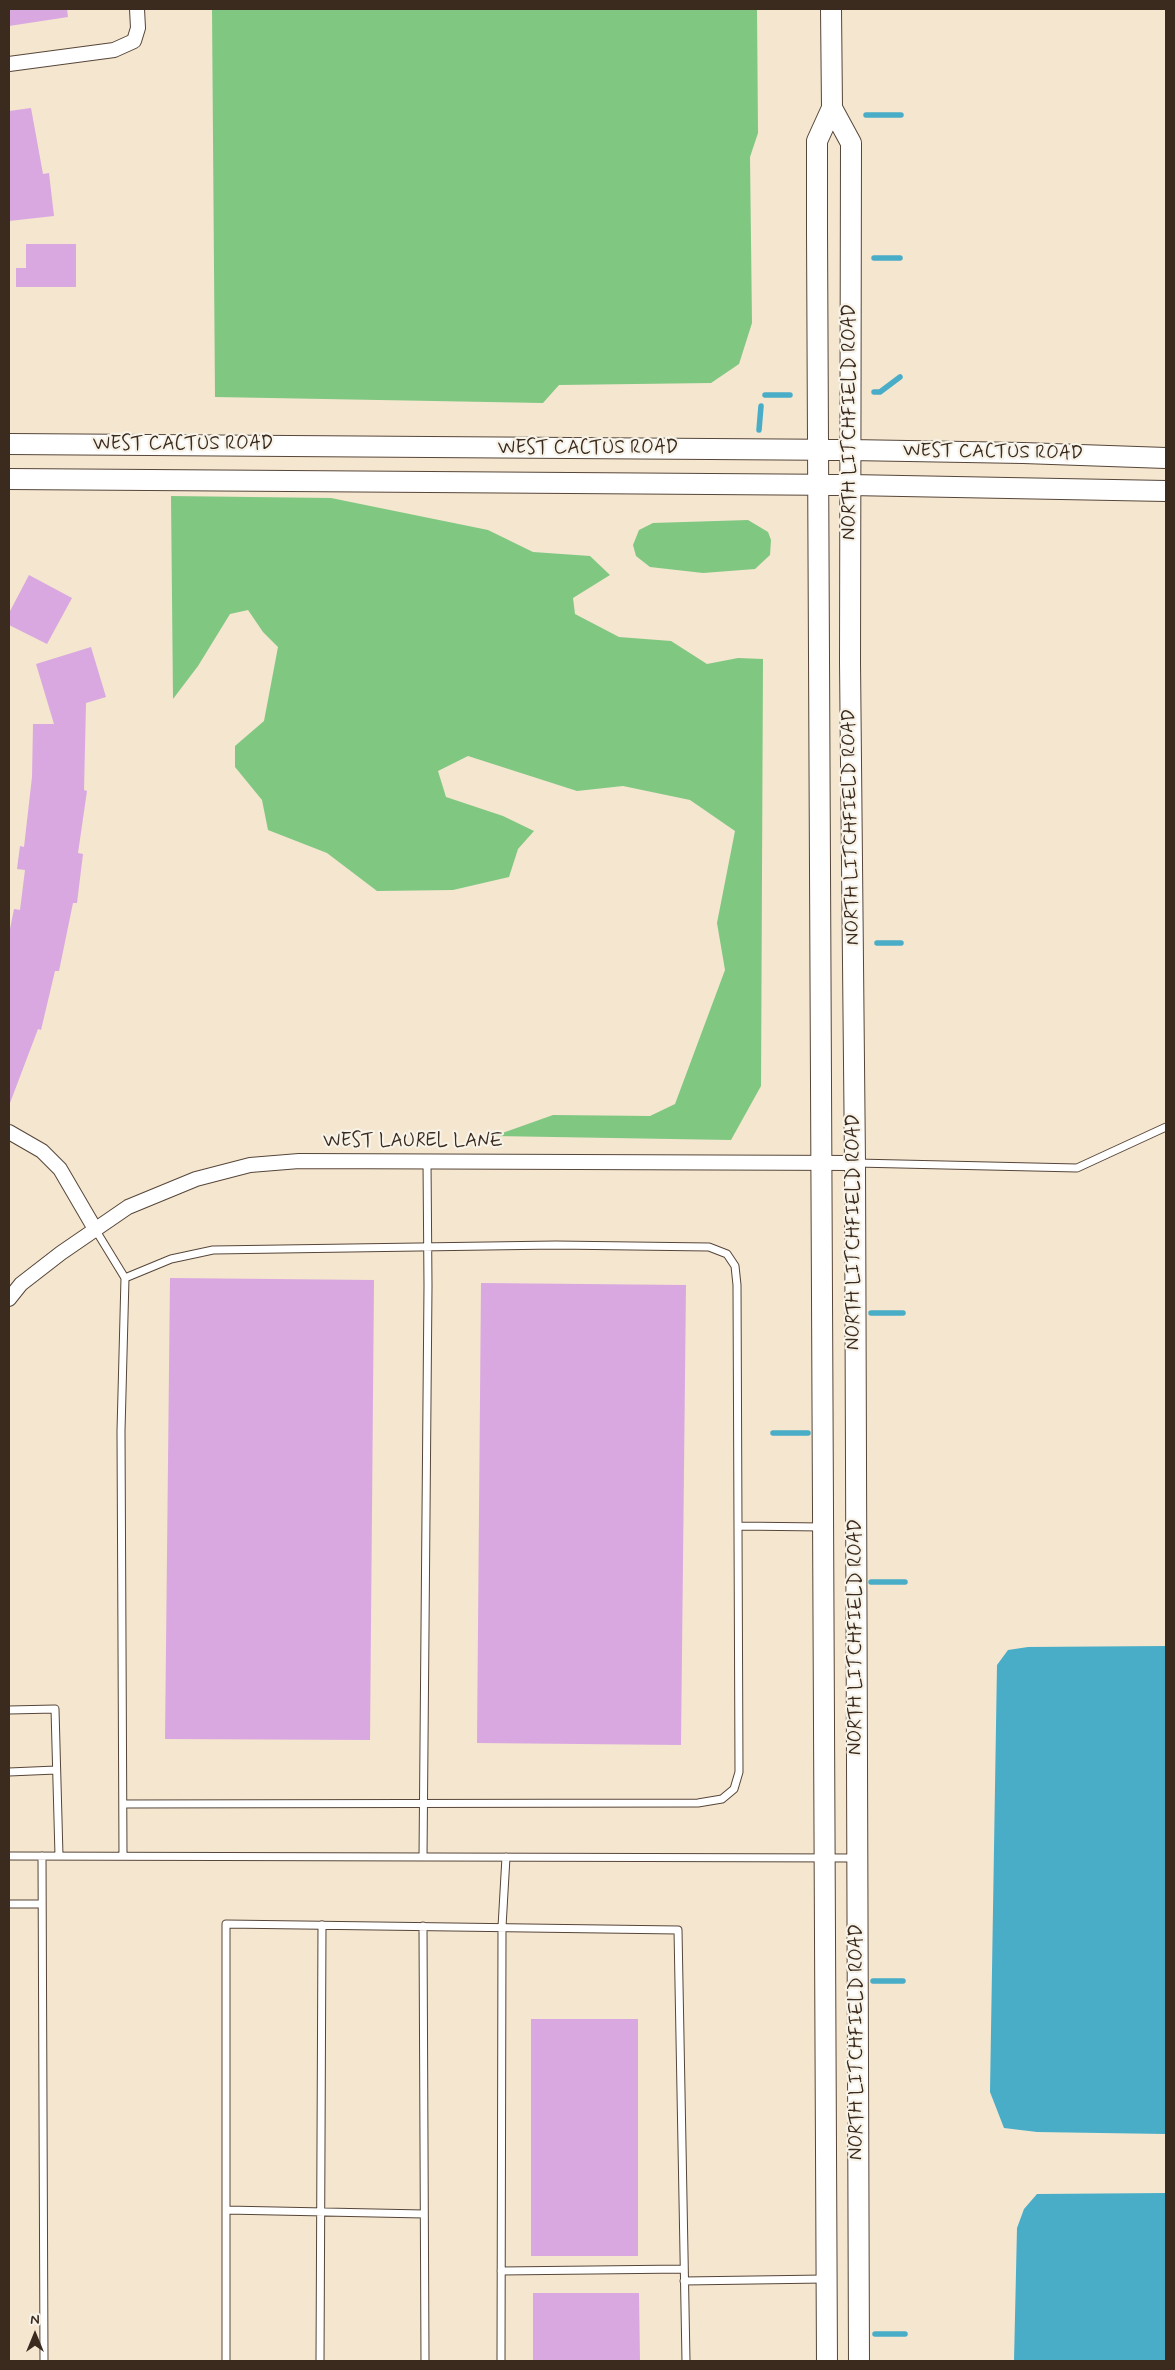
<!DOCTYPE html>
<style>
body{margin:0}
#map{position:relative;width:1175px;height:2370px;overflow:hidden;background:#f4e6cf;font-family:Mynerve,sans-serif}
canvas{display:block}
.frame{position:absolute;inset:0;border:10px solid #3b2a1e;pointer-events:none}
.north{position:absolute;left:10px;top:2310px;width:50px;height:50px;-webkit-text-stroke:4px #f7f3e8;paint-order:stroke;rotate:0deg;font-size:14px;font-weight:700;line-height:20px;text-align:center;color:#3b2a1e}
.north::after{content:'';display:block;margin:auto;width:18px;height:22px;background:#3b2a1e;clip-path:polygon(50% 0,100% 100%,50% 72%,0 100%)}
</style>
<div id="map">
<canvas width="1175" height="2370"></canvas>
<div class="frame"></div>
<div class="north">N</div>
</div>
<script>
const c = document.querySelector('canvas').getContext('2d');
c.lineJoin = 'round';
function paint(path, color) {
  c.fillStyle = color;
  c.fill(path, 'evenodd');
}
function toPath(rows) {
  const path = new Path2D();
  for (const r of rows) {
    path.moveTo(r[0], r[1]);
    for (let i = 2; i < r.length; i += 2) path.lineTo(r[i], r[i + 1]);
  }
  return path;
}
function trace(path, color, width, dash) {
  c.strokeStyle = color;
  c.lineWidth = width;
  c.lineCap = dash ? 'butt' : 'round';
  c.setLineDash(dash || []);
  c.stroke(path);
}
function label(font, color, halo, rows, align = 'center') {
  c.font = font + ' Mynerve,sans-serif';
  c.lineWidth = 4.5;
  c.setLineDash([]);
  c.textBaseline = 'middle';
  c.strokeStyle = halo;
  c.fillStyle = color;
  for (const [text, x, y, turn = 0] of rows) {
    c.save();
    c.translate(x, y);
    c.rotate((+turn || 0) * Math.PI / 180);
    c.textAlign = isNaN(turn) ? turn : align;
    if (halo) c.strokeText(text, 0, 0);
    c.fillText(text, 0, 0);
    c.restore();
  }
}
const green = toPath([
 [212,9,757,9,758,133,750,157,752,323,739,364,711,383,559,385,543,403,215,397],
 [171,496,331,498,488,530,533,552,590,556,610,575,573,598,575,614,619,637,671,641,707,664,738,658,763,659,761,1086,731,1140,494,1136,553,1115,650,1116,675,1104,725,970,717,923,735,831,690,800,623,786,577,791,468,756,438,771,446,797,503,816,534,831,518,849,509,877,453,890,377,891,327,853,268,830,262,800,235,767,235,746,264,721,278,647,263,632,248,610,230,614,198,666,173,699],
 [748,520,768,532,771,540,770,555,755,569,703,573,650,567,636,556,633,545,639,530,653,523]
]);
const water = toPath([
 [1166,1646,1166,2134,1037,2132,1004,2128,990,2092,997,1665,1008,1650,1028,1647],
 [1166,2193,1166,2361,1014,2361,1017,2228,1024,2209,1037,2194]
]);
const stream = toPath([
 [866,115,901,115],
 [874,258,900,258],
 [874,392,880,392,900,377],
 [765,395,790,395],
 [759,430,761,406],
 [877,943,901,943],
 [871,1313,903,1313],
 [773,1433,808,1433],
 [871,1582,905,1582],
 [873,1981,903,1981],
 [875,2334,905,2334]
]);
const building = toPath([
 [9,9,67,9,68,17,9,26],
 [31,108,43,174,49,173,54,216,9,221,9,111],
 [26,244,76,244,76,287,16,287,16,268,26,268],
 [29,575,72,598,47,644,9,625,9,613],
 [91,647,106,697,86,703,84,790,87,791,78,853,83,854,77,903,73,903,59,971,55,971,41,1030,38,1029,10,1103,9,934,14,909,20,910,25,870,17,869,20,846,24,847,32,777,33,724,54,724,36,664],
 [170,1278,374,1280,370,1740,165,1739],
 [481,1283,686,1285,681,1745,477,1743],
 [531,2019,638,2019,638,2256,531,2256],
 [533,2293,639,2293,640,2361,533,2361]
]);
const service = toPath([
 [856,1163,1077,1168,1166,1127],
 [95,1229,125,1278,121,1431,123,1856],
 [738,1526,822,1527],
 [9,1710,55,1709,59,1856],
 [9,1772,56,1770],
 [123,1804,698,1803,722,1799,734,1789,739,1772,737,1285,735,1266,727,1254,709,1247,556,1245,213,1250,171,1259,125,1278],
 [9,1856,856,1858],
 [42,1856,44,2361],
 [423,1857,428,1286,427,1161],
 [9,1904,42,1904],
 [423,1926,425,2361],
 [226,2210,424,2214],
 [501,2271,684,2269],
 [684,2281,824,2279],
 [226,2361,226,1924,678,1930,686,2361],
 [320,2361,322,1925],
 [501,2361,502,1927,506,1857]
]);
const minor = toPath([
 [9,64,114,50,134,41,138,28,137,9],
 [9,1132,42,1151,60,1169,95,1229],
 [9,1299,21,1284,61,1253,128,1207,196,1179,250,1165,299,1161,855,1163]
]);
const secondary = toPath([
 [832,108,851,143,850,662,855,1163,859,2361],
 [9,444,850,450,1023,453,1166,458],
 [9,479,850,485,1166,491],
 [827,2361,817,230,817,141,832,108,831,9]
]);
const streetNames = [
 ["NORTH LITCHFIELD ROAD",851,422,-90],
 ["WEST CACTUS ROAD",183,445],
 ["WEST CACTUS ROAD",588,449],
 ["WEST CACTUS ROAD",993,453,1],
 ["NORTH LITCHFIELD ROAD",852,827,-91],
 ["WEST LAUREL LANE",413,1142],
 ["NORTH LITCHFIELD ROAD",855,1232,-90],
 ["NORTH LITCHFIELD ROAD",857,1637,-90],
 ["NORTH LITCHFIELD ROAD",858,2042,-90]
];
paint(green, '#80c782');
paint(water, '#49adc8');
trace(stream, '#49adc8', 5.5);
paint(building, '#d9a8e1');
trace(service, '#574639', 9);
trace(minor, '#574639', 16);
trace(secondary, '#574639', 22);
trace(service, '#fff', 7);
trace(minor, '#fff', 14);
trace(secondary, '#fff', 20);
label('19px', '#3b2a1e', '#f7f3e8', streetNames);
</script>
